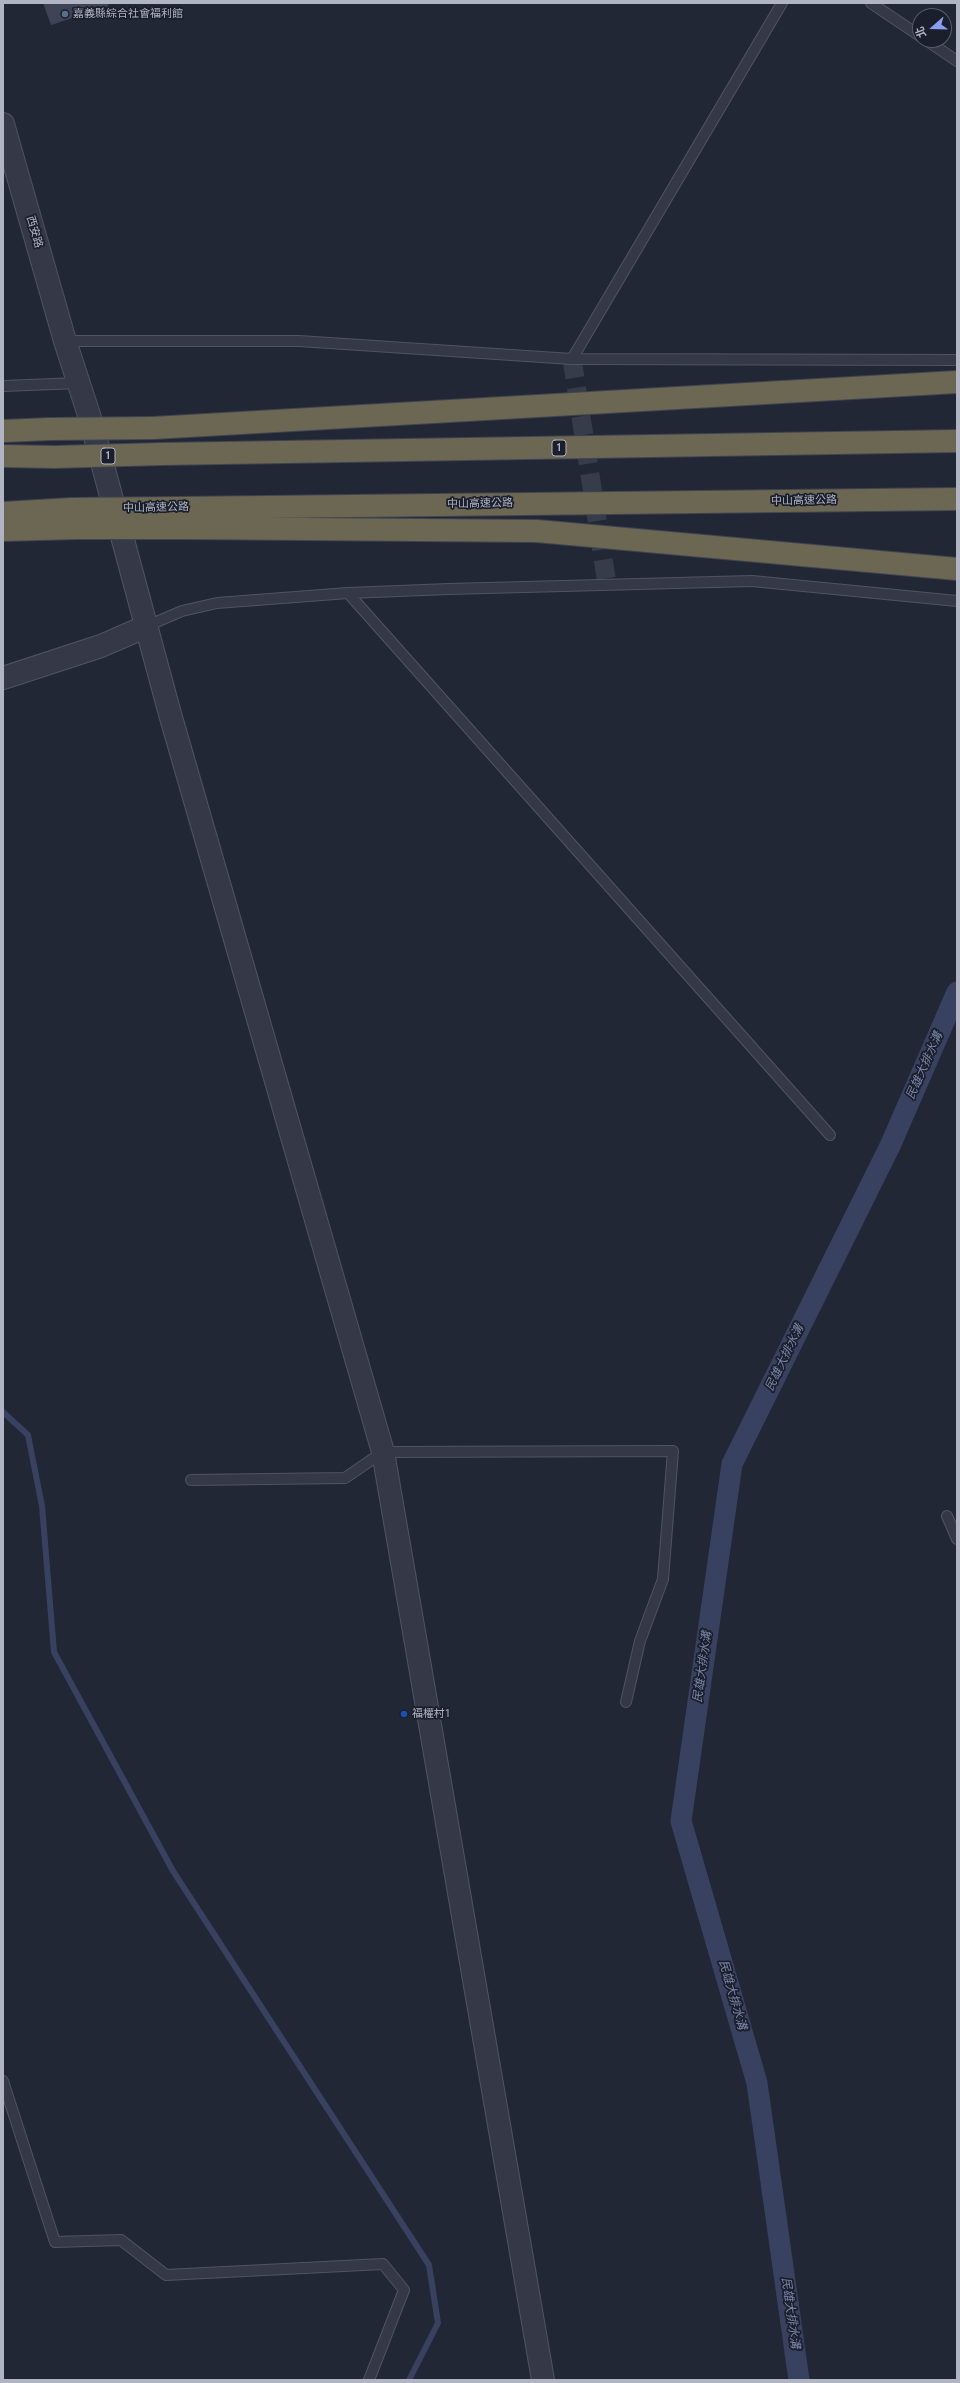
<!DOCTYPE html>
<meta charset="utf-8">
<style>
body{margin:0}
#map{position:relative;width:960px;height:2383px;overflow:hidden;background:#222736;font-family:"Roboto Condensed","Noto Sans TC",sans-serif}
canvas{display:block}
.frame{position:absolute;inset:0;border:4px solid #b0b4c3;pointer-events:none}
.north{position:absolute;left:912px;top:8px;width:40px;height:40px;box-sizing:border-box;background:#1b1f2c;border:1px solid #575b68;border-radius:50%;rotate:250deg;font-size:11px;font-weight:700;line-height:16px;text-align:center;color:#b0b4c3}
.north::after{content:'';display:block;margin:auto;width:14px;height:18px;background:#899ef0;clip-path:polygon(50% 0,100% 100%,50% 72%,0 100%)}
</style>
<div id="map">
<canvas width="960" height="2383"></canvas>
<div class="frame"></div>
<div class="north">北</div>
</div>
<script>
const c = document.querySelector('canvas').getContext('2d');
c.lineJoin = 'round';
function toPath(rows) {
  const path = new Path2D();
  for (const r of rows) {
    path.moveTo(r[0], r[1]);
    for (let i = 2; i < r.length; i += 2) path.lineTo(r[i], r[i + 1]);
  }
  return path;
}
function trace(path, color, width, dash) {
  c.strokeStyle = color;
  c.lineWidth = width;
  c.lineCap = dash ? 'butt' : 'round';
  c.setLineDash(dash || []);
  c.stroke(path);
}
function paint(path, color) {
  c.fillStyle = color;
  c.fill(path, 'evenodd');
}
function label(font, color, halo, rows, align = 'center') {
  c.font = font + ' "Roboto Condensed","Noto Sans TC",sans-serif';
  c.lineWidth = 3.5;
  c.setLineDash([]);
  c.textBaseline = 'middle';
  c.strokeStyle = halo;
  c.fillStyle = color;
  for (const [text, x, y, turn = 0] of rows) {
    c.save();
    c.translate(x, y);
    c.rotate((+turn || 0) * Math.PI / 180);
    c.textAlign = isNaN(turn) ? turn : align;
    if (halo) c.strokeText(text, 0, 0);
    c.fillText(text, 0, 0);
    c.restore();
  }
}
const stream = toPath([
 [956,994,957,995],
 [3,1412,28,1435,42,1506,54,1652,173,1871,429,2265,438,2323,409,2380]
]);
const canal = toPath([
 [799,2380,757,2083,681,1821,732,1464,890,1146,957,992]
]);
const building = toPath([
 [43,3,108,3,109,6,51,25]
]);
const minorTunnel = toPath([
 [572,359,607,584]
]);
const service = toPath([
 [871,3,920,36],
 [926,40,957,61],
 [65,341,299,341,572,359,957,360],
 [572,359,782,3],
 [3,386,79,383],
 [348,593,830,1135],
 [147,626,182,611,217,603,348,593,449,589,752,581,957,601],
 [191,1480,345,1478,383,1452,673,1451,663,1579,640,1641,626,1702],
 [947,1516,957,1539],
 [3,2081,55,2242,121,2240,166,2275,383,2264,404,2290,369,2380]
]);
const tertiary = toPath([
 [3,124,65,341,90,418,170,714,383,1452,543,2380],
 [3,678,101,646,147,626]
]);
const motorway = toPath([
 [153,428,957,382],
 [3,431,50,429],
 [161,454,957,441],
 [3,456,54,457],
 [178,508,957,499],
 [3,513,72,509],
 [184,528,537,531,957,569],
 [3,530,78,528]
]);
const motorwayBridge = toPath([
 [50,429,153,428],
 [54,457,161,454],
 [72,509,178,508],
 [78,528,184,528]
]);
const markers = [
 [65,14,4,"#5c6f8a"],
 [404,1714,4,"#1a4fb4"]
];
const shields = [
 [559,448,14],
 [108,456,14]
];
const shieldNames = [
 ["1",559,448],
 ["1",108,456]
];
const poiNames = [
 ["嘉義縣綜合社會福利館",73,14],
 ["福權村1",412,1714]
];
const streetNames = [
 ["西安路",34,232,74],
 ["中山高速公路",804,501,-1],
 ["中山高速公路",480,504,-1],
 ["中山高速公路",156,508,-1]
];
const waterNames = [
 ["民雄大排水溝",925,1066,-66],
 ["民雄大排水溝",785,1358,-64],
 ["民雄大排水溝",703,1667,-82],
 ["民雄大排水溝",732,1995,74],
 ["民雄大排水溝",790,2313,82]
];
trace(stream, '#38415f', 6);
trace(canal, '#38415f', 21);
paint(building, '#3e4456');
trace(minorTunnel, '#373c4b', 19, [19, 10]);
trace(service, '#505462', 12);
trace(tertiary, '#505462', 24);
trace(motorway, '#404452', 24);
trace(service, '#353947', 10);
trace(tertiary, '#353947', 22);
trace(motorway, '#6c6753', 22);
trace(motorwayBridge, '#404452', 24, []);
trace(motorwayBridge, '#6c6753', 22);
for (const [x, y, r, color] of markers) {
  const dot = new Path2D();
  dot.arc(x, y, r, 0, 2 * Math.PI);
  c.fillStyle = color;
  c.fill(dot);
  trace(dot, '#1b1f2c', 1.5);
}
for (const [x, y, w] of shields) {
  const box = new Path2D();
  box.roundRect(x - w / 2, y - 8, w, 16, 3);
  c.fillStyle = '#1b1f2c';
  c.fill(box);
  trace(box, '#b0b4c3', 1);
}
label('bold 10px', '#b0b4c3', null, shieldNames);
label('11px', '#b0b4c3', '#1b1f2c', poiNames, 'left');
label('11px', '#b0b4c3', '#1b1f2c', streetNames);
label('italic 12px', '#7a86aa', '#1b1f2c', waterNames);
</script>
